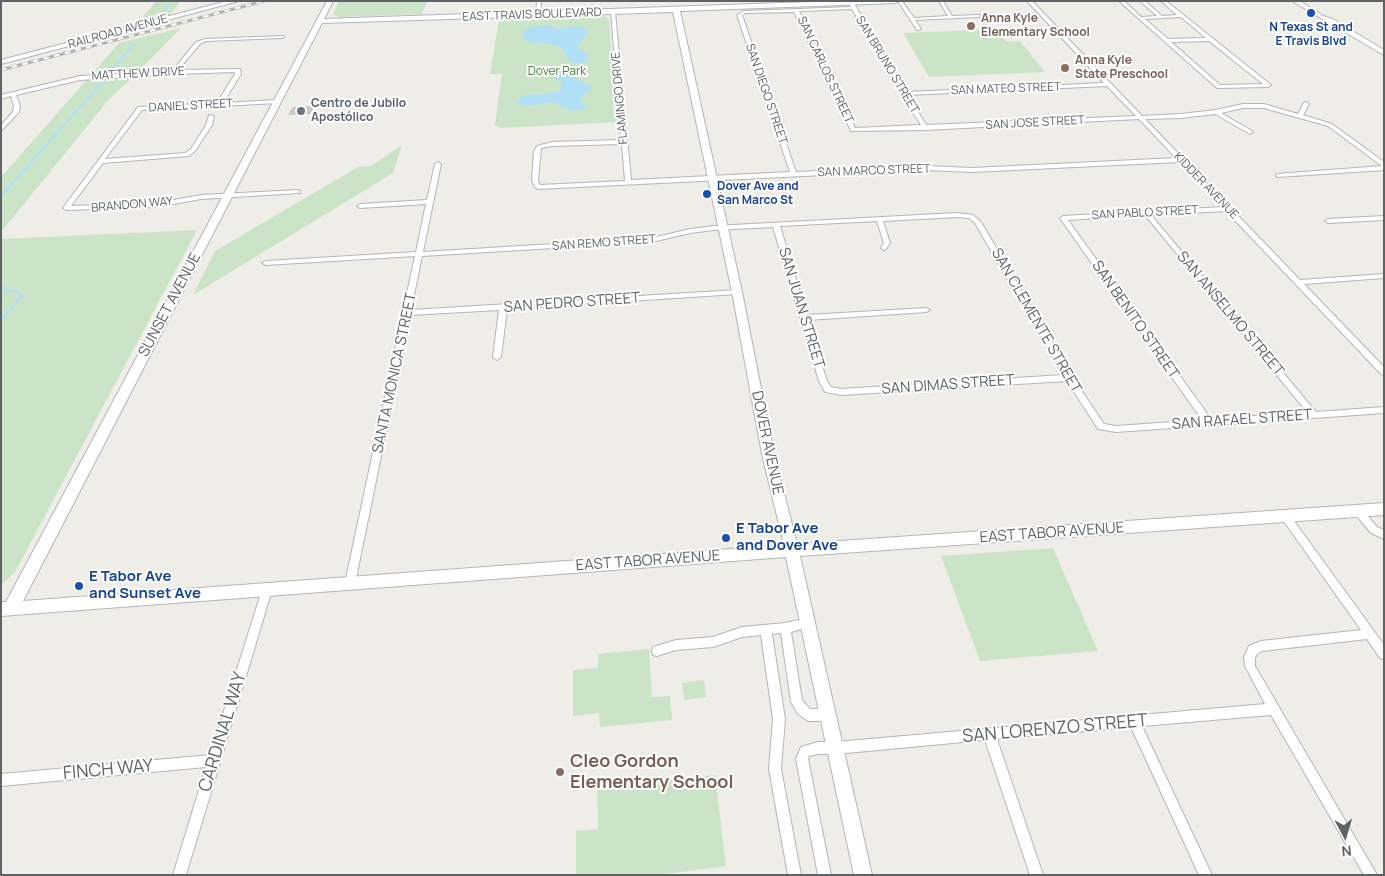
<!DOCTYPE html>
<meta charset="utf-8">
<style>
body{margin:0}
#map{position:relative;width:1385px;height:876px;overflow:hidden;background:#efede8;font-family:Manrope,sans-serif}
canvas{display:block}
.frame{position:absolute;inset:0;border:2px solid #5f6366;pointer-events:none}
.north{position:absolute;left:1320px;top:811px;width:50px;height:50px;-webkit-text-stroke:4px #fff;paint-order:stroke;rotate:174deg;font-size:14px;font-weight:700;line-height:20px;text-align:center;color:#5f6366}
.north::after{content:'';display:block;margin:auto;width:18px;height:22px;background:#5f6366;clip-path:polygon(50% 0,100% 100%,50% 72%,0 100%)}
</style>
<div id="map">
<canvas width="1385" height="876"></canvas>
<div class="frame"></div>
<div class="north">N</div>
</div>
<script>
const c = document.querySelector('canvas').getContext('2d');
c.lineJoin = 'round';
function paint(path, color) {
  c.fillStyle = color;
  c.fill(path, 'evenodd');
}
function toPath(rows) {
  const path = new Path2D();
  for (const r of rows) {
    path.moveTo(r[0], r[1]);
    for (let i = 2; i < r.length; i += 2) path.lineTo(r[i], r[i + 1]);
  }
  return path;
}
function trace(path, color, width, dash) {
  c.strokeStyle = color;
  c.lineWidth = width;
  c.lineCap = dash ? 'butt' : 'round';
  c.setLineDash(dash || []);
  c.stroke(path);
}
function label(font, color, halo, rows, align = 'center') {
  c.font = font + ' Manrope,sans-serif';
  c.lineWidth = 4;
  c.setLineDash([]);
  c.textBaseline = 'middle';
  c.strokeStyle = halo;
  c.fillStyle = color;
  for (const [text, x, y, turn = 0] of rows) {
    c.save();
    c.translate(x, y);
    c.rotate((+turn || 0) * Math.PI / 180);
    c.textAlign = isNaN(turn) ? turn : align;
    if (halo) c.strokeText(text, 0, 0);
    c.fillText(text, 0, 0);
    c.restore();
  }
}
const green = toPath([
 [156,1,181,1,168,17,137,24],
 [339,1,427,1,422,14,339,17,333,14],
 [604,16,609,19,616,122,501,128,495,125,502,74,490,74,499,20],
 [181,28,132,78,111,97,1,232,1,177,119,43],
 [996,29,1007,42,1020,41,1045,72,929,77,903,33],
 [402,145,393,173,193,295,215,251,358,167,371,166],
 [197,230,15,572,1,585,1,239],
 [1053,548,1098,651,980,661,941,556],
 [649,649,652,697,670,696,672,720,600,727,599,713,573,716,573,670,598,668,598,654],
 [704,680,706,697,684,700,682,683],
 [715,775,726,866,655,875,576,875,576,831,598,829,597,788]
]);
const water = toPath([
 [537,25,548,25,559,29,579,26,586,28,587,31,586,35,578,46,590,59,582,63,573,63,569,61,562,49,556,45,530,42,523,39,522,35,525,30],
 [556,74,569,75,591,86,591,89,581,96,581,101,585,105,586,109,572,111,553,102,529,106,518,104,518,100,524,95,547,94,560,90,562,83,552,77]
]);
const streamFar1 = toPath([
 [163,14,171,1],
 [109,73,134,44],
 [49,142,104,80]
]);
const stream = toPath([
 [1,196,50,141],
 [1,286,6,290,17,291,22,296,1,320]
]);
const building = toPath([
 [315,106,310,114,288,115,293,107]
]);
const minor = toPath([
 [537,1,541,1,540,15,538,16,536,15,537,1],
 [898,1,902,1,914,18,948,16,939,1,943,1,952,16,979,15,981,16,979,17,915,20,921,29,919,30,917,30,898,1],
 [1027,1,1032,1,1142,116,1181,114,1216,110,1243,104,1264,104,1298,114,1304,103,1306,102,1309,104,1303,115,1332,124,1384,162,1384,170,1278,177,1276,176,1276,174,1382,166,1328,126,1264,108,1243,108,1221,113,1252,131,1253,132,1250,134,1215,114,1181,118,1145,119,1300,280,1384,274,1384,278,1304,284,1384,367,1384,375,1381,374,1226,211,1151,215,1316,412,1384,407,1384,413,1116,432,1098,429,1067,381,841,395,825,392,819,381,773,227,714,230,690,233,652,242,422,256,411,310,737,290,741,292,737,294,507,309,501,357,497,360,493,357,499,310,410,315,355,583,354,586,350,588,346,586,345,583,415,256,266,265,262,263,266,261,416,252,426,204,360,208,357,206,360,204,427,200,435,164,438,162,441,164,423,252,652,238,690,229,714,226,957,213,973,215,981,222,1072,376,1104,424,1116,426,1202,420,1060,218,1063,216,1223,207,1179,162,972,172,926,170,538,189,535,187,532,180,534,151,537,146,552,142,621,140,611,11,615,12,631,180,790,172,737,15,744,11,851,7,849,3,853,2,907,92,1104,83,1027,1],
 [852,9,901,94,921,125,855,128,799,11,852,9],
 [794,12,851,131,925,130,1139,119,1176,158,972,168,926,166,796,172,742,15,745,13,794,12],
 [1107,86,1136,116,926,125,908,95,1107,86],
 [622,144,625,181,540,185,538,180,541,148,552,146,622,144],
 [1145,215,1307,412,1211,419,1068,220,1145,215],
 [957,217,969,218,975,223,1063,375,841,389,831,387,827,381,808,320,926,312,930,310,926,308,807,315,780,226,877,221,884,243,881,248,884,250,886,249,890,243,883,221,957,217],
 [1119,1,1124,1,1141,17,1157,16,1140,1,1145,1,1162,16,1177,15,1161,1,1166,1,1271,85,1268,87,1217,88,1119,1],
 [1181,17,1206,38,1168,39,1145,19,1181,17],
 [1209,41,1263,84,1220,85,1171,42,1209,41],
 [284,36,284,37,282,38,206,41,200,44,178,70,240,69,241,74,223,103,276,100,279,102,278,103,142,110,105,159,185,153,191,149,206,125,209,115,214,116,212,125,195,151,189,156,103,163,71,206,157,203,201,195,298,190,300,191,300,193,201,199,157,207,66,210,63,208,138,107,217,103,235,74,235,72,174,74,80,80,16,95,20,106,19,112,1,131,1,125,13,112,14,106,11,96,1,99,1,95,80,76,172,71,196,42,205,39,284,36],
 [1384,216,1384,220,1328,223,1325,221,1328,219,1384,216],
 [1358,507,1361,508,1377,527,1384,530,1384,539,1371,533,1355,514,1353,511,1355,508,1358,507],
 [1286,513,1289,514,1384,645,1384,659,1380,658,1367,639,1262,651,1257,654,1255,658,1255,666,1377,875,1364,875,1271,715,1142,726,1212,875,1199,875,1131,727,997,739,1043,875,1030,875,985,740,836,754,818,754,809,756,808,759,831,875,818,875,796,759,801,747,818,742,836,742,1265,704,1245,666,1244,657,1249,646,1261,641,1361,630,1283,520,1281,517,1283,514,1286,513],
 [267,585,271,587,272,590,186,875,173,875,206,767,1,786,1,774,210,755,262,590,263,587,267,585],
 [808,618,812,620,813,623,812,626,791,632,802,700,810,709,828,709,832,711,834,715,832,719,828,721,808,721,798,714,791,702,781,633,772,634,785,719,781,769,801,875,788,875,769,769,773,719,761,635,742,637,713,647,676,650,657,656,653,655,652,651,653,647,676,640,713,637,742,627,785,623,808,618]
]);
const secondary = toPath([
 [227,1,239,1,1,64,1,60,227,1],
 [327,1,333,1,324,19,839,1,898,1,895,3,680,11,742,292,774,454,797,544,1384,503,1384,515,800,556,872,875,854,875,786,557,1,616,1,602,6,602,327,1],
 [673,12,732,292,762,454,784,545,23,601,322,23,673,12],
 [1292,1,1300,1,1323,16,1333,19,1384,50,1384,55,1292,1]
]);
const rail = toPath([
 [1,70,264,1]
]);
const markers = [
 [1311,13,5,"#1a4fb4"],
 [971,26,5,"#8d6e63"],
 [1065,68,5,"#8d6e63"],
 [301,111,5,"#6b7280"],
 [707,194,5,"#1a4fb4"],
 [726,538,5,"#1a4fb4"],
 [79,586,5,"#1a4fb4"],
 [560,772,5,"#8d6e63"]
];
const farStreetnames = [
 ["EAST TRAVIS BOULEVARD",532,15,-2],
 ["RAILROAD AVENUE",118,32,-15],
 ["SAN BRUNO STREET",887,65,59],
 ["SAN CARLOS STREET",825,70,65],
 ["MATTHEW DRIVE",138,74,-3],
 ["SAN MATEO STREET",1006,89,-2],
 ["SAN DIEGO STREET",766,94,71],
 ["FLAMINGO DRIVE",620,98,-95],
 ["DANIEL STREET",191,106,-3],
 ["SAN JOSE STREET",1035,123,-3],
 ["SAN MARCO STREET",874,171,-2],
 ["KIDDER AVENUE",1206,186,46],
 ["BRANDON WAY",132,205,-5],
 ["SAN PABLO STREET",1145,213,-3],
 ["SAN REMO STREET",604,243,-4]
];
const farEducationnames = [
 ["Anna Kyle",981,19],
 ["Elementary School",981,33],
 ["Anna Kyle",1075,61],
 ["State Preschool",1075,75]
];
const farTransitnames = [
 ["N Texas St and",1311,28],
 ["E Travis Blvd",1311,42],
 ["Dover Ave and",717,187,"left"],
 ["San Marco St",717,201,"left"]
];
const farParknames = [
 ["Dover Park",557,72]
];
const farWorshipnames = [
 ["Centro de Jubilo",311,104],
 ["Apostólico",311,118]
];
const streetNames = [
 ["SAN PEDRO STREET",572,303,-4],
 ["SUNSET AVENUE",170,305,-62],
 ["SAN JUAN STREET",801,308,73],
 ["SAN ANSELMO STREET",1230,314,50],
 ["SAN BENITO STREET",1135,320,55],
 ["SAN CLEMENTE STREET",1036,321,60],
 ["SANTA MONICA STREET",395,373,-78],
 ["SAN DIMAS STREET",948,385,-4],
 ["SAN RAFAEL STREET",1242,420,-4],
 ["DOVER AVENUE",767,443,78],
 ["EAST TABOR AVENUE",1052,533,-4],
 ["EAST TABOR AVENUE",648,561,-4]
];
const transitNames = [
 ["E Tabor Ave",736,529],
 ["and Dover Ave",736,546],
 ["E Tabor Ave",89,577],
 ["and Sunset Ave",89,594]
];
const nearStreetnames = [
 ["SAN LORENZO STREET",1055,729,-5],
 ["CARDINAL WAY",223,732,-73],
 ["FINCH WAY",108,770,-5]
];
const nearEducationnames = [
 ["Cleo Gordon",570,762],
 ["Elementary School",570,783]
];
paint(green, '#cbe4c7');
paint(water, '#b1e0f6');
trace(streamFar1, '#b1e0f6', 2);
trace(stream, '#b1e0f6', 2.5);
paint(building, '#cbc8c4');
trace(minor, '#b3b5b8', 2);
trace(secondary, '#b2b5b8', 2);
paint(minor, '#fff');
paint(secondary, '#fff');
trace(rail, '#b3b4b4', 3);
trace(rail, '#fff', 2, [5.5]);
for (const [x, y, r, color] of markers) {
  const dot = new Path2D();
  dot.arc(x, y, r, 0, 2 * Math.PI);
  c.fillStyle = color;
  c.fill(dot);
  trace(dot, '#fff', 2);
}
label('12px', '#5f6366', '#fff', farStreetnames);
label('bold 12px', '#785e54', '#fff', farEducationnames, 'left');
label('bold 12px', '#164399', '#fff', farTransitnames);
label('12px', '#468440', '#fff', farParknames);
label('bold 12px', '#5b616d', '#fff', farWorshipnames, 'left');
label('15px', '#5f6366', '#fff', streetNames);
label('bold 15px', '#164399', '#fff', transitNames, 'left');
label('18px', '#5f6366', '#fff', nearStreetnames);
label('bold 18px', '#785e54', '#fff', nearEducationnames, 'left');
</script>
